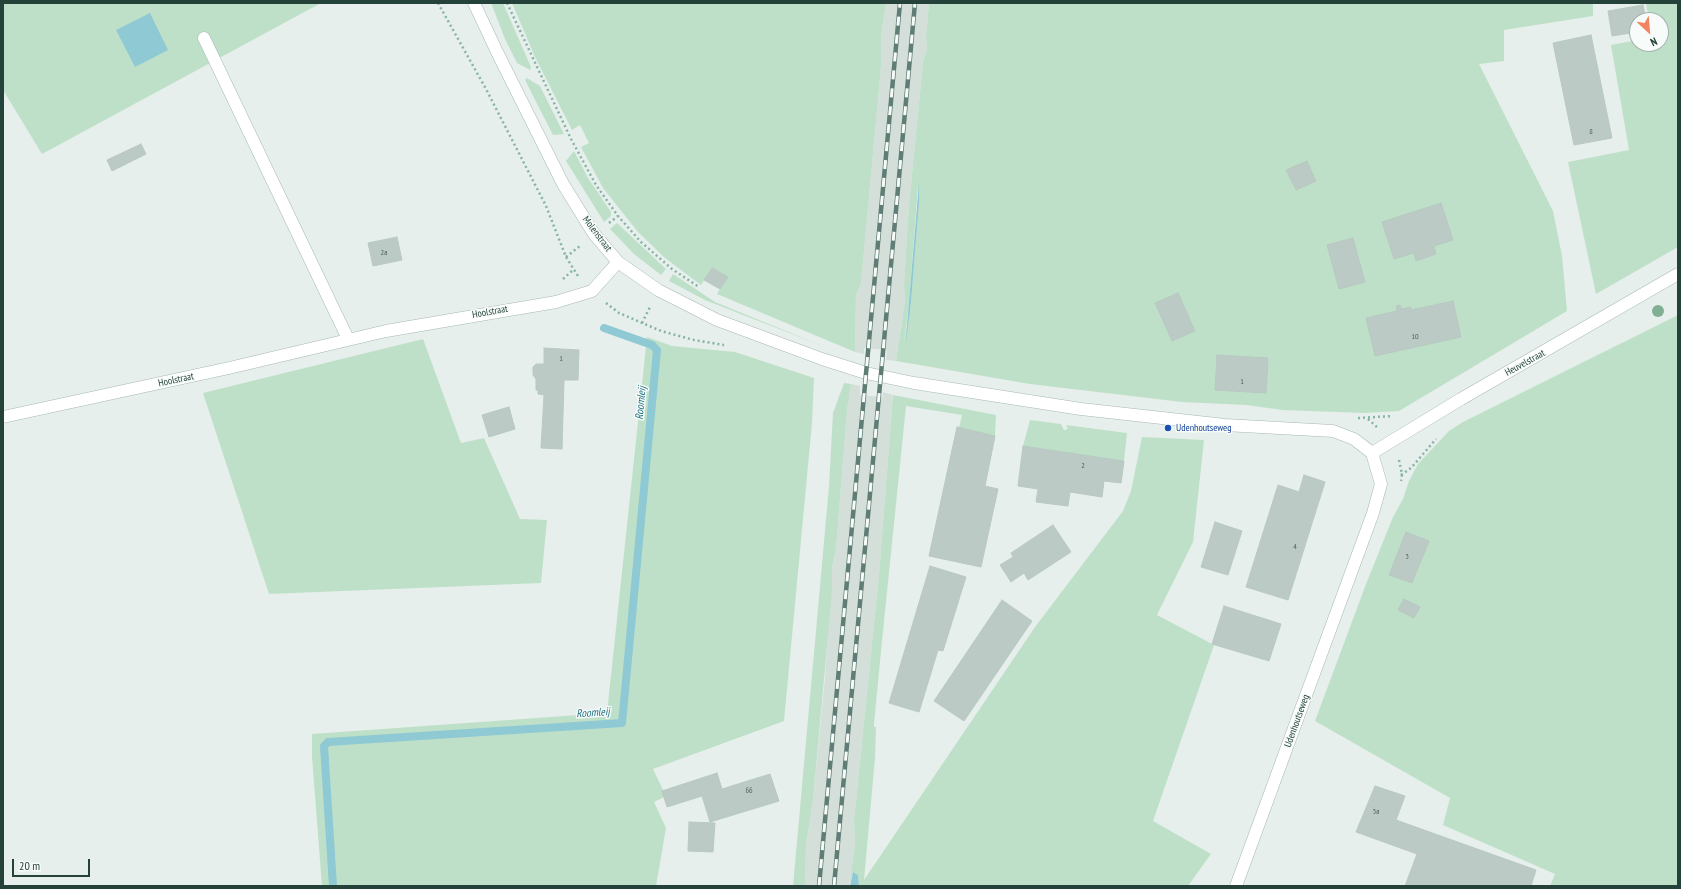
<!DOCTYPE html>
<style>
body{margin:0}
#map{position:relative;width:1681px;height:889px;overflow:hidden;background:#e6efeb;font-family:"PT Sans Narrow",sans-serif}
canvas{display:block}
.frame{position:absolute;inset:0;border:4px solid #24423a;pointer-events:none}
.north{position:absolute;left:1629px;top:12px;width:40px;height:40px;box-sizing:border-box;background:#f7fbf9;border:1px solid #a3b1ad;border-radius:50%;rotate:154deg;font-size:11px;font-weight:700;line-height:16px;text-align:center;color:#24423a}
.north::after{content:'';display:block;margin:auto;width:14px;height:18px;background:#f4845f;clip-path:polygon(50% 0,100% 100%,50% 72%,0 100%)}
.scale{position:absolute;left:12px;top:859px;width:78px;height:18px;box-sizing:border-box;border:2px solid #24423a;border-top:0;padding-left:5px;font-size:12px;line-height:14px;white-space:nowrap;color:#24423a;-webkit-text-stroke:3px #f7fbf9;paint-order:stroke}
</style>
<div id="map">
<canvas width="1681" height="889"></canvas>
<div class="frame"></div>
<div class="north">N</div>
<div class="scale">20 m</div>
</div>
<script>
const c = document.querySelector('canvas').getContext('2d');
c.lineJoin = 'round';
function paint(path, color) {
  c.fillStyle = color;
  c.fill(path, 'evenodd');
}
function toPath(rows) {
  const path = new Path2D();
  for (const r of rows) {
    path.moveTo(r[0], r[1]);
    for (let i = 2; i < r.length; i += 2) path.lineTo(r[i], r[i + 1]);
  }
  return path;
}
function trace(path, color, width, dash) {
  c.strokeStyle = color;
  c.lineWidth = width;
  c.lineCap = dash ? 'butt' : 'round';
  c.setLineDash(dash || []);
  c.stroke(path);
}
function label(font, color, halo, rows, align = 'center') {
  c.font = font + ' "PT Sans Narrow",sans-serif';
  c.lineWidth = 3;
  c.setLineDash([]);
  c.textBaseline = 'middle';
  c.strokeStyle = halo;
  c.fillStyle = color;
  for (const [text, x, y, turn = 0] of rows) {
    c.save();
    c.translate(x, y);
    c.rotate((+turn || 0) * Math.PI / 180);
    c.textAlign = isNaN(turn) ? turn : align;
    if (halo) c.strokeText(text, 0, 0);
    c.fillText(text, 0, 0);
    c.restore();
  }
}
const built = toPath([
 [886,3,929,3,926,36,927,49,923,62,909,205,904,285,905,301,896,361,886,360,887,350,864,348,864,354,855,352,856,295,861,284,881,67,881,37],
 [851,384,860,386,860,395,883,397,883,392,893,395,879,574,854,821,855,845,849,886,805,886,806,847,813,800,825,678,832,567,836,550,847,411]
]);
const green = toPath([
 [3,3,321,3,42,154,3,90],
 [491,3,503,3,531,67,530,70,517,63,505,39],
 [512,3,886,3,881,37,881,67,861,284,856,295,855,352,717,294,727,277,712,268,701,285,665,258,638,232,603,188,581,147,589,143,580,125,572,130,535,57],
 [929,3,1596,3,1593,4,1593,16,1504,30,1504,61,1479,64,1553,211,1562,256,1567,311,1399,411,1363,413,1283,410,1246,405,1182,402,1030,384,896,361,905,301,904,285,909,205,923,62,927,49,926,36],
 [918,186,919,203,911,302,904,344,909,302],
 [1646,3,1678,3,1678,247,1596,294,1568,162,1629,150,1611,45,1637,40,1637,44,1661,44,1661,20,1649,20],
 [527,78,540,86,564,134,553,135,525,80],
 [574,151,588,178,611,212,611,216,604,222,566,161],
 [617,223,666,269,661,275,634,254,610,229],
 [673,274,715,302,825,347,705,300,669,281],
 [1678,315,1678,886,1550,886,1555,874,1443,825,1450,798,1315,721,1366,584,1393,517,1403,499,1409,481,1418,464,1449,431,1463,422],
 [647,337,672,346,735,352,814,378,812,423,784,721,653,769,666,796,654,802,666,828,656,886,322,886,312,757,312,734,607,713],
 [423,339,461,443,484,438,520,519,547,520,541,583,269,594,203,393],
 [844,383,851,384,847,411,836,550,832,567,832,592,813,800,806,847,805,886,793,886,829,486,833,413],
 [893,395,996,415,995,434,995,436,959,428,962,415,906,406,881,651,874,724,874,727,876,727,875,758,864,880,1035,627,1123,511,1131,491,1142,437,1204,440,1193,542,1157,615,1214,645,1153,821,1211,854,1188,886,859,886,858,875,853,872,849,886,855,845,854,821,879,574],
 [1030,420,1061,424,1064,430,1068,429,1066,425,1127,433,1124,461,1023,446]
]);
const water = toPath([
 [150,13,168,50,135,67,116,30],
 [919,183,919,203,911,302,905,349],
 [853,872,858,875,859,886,850,886]
]);
const stream = toPath([
 [333,886,324,746,328,742,622,723,657,350,652,345,604,328]
]);
const building = toPath([
 [1643,5,1646,20,1637,20,1637,32,1612,36,1608,11,1643,5],
 [1591,35,1612,138,1574,145,1553,43,1591,35],
 [141,144,146,154,112,171,107,160,141,144],
 [1307,161,1316,181,1296,190,1286,170,1307,161],
 [1441,203,1453,240,1434,246,1436,254,1416,261,1414,253,1394,259,1382,222,1441,203],
 [397,237,402,260,373,266,368,243,397,237],
 [1353,238,1365,282,1339,289,1327,245,1353,238],
 [712,268,728,277,720,289,704,280,712,268],
 [1178,293,1195,331,1172,341,1155,303,1178,293],
 [1453,301,1461,337,1375,356,1366,318,1397,311,1396,306,1400,305,1401,309,1411,307,1411,310,1453,301],
 [544,348,579,350,578,380,564,380,562,449,541,448,544,395,538,394,538,390,536,390,536,379,533,375,533,367,536,364,544,364,544,348],
 [1217,355,1268,358,1266,393,1215,390,1217,355],
 [509,407,515,429,489,437,482,415,509,407],
 [957,427,995,436,985,486,998,489,981,567,929,556,957,427],
 [1023,446,1124,461,1121,483,1104,481,1102,497,1070,492,1068,506,1036,502,1038,489,1018,486,1023,446],
 [1304,475,1325,482,1288,600,1246,587,1278,485,1299,492,1304,475],
 [1215,522,1242,531,1228,575,1201,567,1215,522],
 [1053,525,1071,552,1028,580,1024,573,1011,582,1000,565,1013,557,1011,553,1053,525],
 [1406,532,1429,541,1412,583,1389,575,1406,532],
 [930,566,966,577,943,651,938,650,919,712,889,703,930,566],
 [1404,599,1420,607,1414,618,1398,610,1404,599],
 [1002,600,1032,621,964,721,934,701,1002,600],
 [1224,606,1281,624,1269,661,1212,644,1224,606],
 [717,773,722,789,770,774,779,801,710,822,702,796,667,807,662,791,717,773],
 [1375,786,1405,796,1396,820,1536,870,1531,886,1405,886,1417,854,1356,832,1375,786],
 [689,822,715,823,713,852,688,851,689,822]
]);
const path = toPath([
 [438,3,486,89,546,206,566,257,578,276],
 [507,3,571,139,596,185,618,216,641,242,672,269,699,287],
 [609,223,618,216],
 [566,257,580,246],
 [563,279,573,270],
 [606,303,619,313,661,331,694,340,724,345],
 [642,323,650,307],
 [1358,418,1393,416],
 [1368,419,1378,428],
 [1399,460,1402,474,1401,481],
 [1401,475,1411,468,1436,439]
]);
const minor = toPath([
 [474,3,498,54,563,184,594,234,618,262,658,290,717,320,822,359,866,373,914,383,1081,409,1225,425,1333,431,1354,439,1372,453,1381,484,1373,513,1236,886],
 [204,38,348,339],
 [3,417,229,368,386,331,556,302,592,291,618,262],
 [1372,453,1461,399,1678,274]
]);
const rail = toPath([
 [819,886,900,3],
 [834,886,915,3]
]);
const trees = [
 [1658,311]
];
const markers = [
 [1168,428,4,"#1a4fb4"]
];
const numberNames = [
 ["8",1591,132],
 ["2a",384,253],
 ["10",1415,337],
 ["1",561,359],
 ["1",1242,382],
 ["2",1083,466],
 ["4",1295,547],
 ["3",1407,557],
 ["66",749,791],
 ["3a",1376,812]
];
const streetNames = [
 ["Molenstraat",597,234,53],
 ["Hoolstraat",490,312,-10],
 ["Heuvelstraat",1525,363,-29],
 ["Hoolstraat",176,380,-12],
 ["Udenhoutseweg",1297,721,-70]
];
const transitNames = [
 ["Udenhoutseweg",1176,428]
];
const waterNames = [
 ["Roomleij",641,403,-85],
 ["Roomleij",593,713,-4]
];
paint(built, '#d4dfda');
paint(green, '#bfe0c8');
paint(water, '#8ec9d4');
trace(stream, '#8ec9d4', 8);
paint(building, '#bbcac4');
trace(building, '#b8c9c2', 1);
trace(minor, '#a8b8b2', 13);
trace(path, '#86b3a5', 2.5, [2, 3]);
trace(minor, '#fff', 12);
trace(rail, '#5f7d75', 4.5);
trace(rail, '#f7fbf9', 3, [9]);
c.fillStyle = '#80af93';
for (const [x, y] of trees) {
  c.beginPath();
  c.arc(x, y, 6, 0, 2 * Math.PI);
  c.fill();
}
for (const [x, y, r, color] of markers) {
  const dot = new Path2D();
  dot.arc(x, y, r, 0, 2 * Math.PI);
  c.fillStyle = color;
  c.fill(dot);
  trace(dot, '#f7fbf9', 1.5);
}
label('8px', '#4a645c', null, numberNames);
label('10px', '#24423a', '#f7fbf9', streetNames);
label('10px', '#164399', '#f7fbf9', transitNames, 'left');
label('italic 11px', '#1c6f80', '#f7fbf9', waterNames);
</script>
